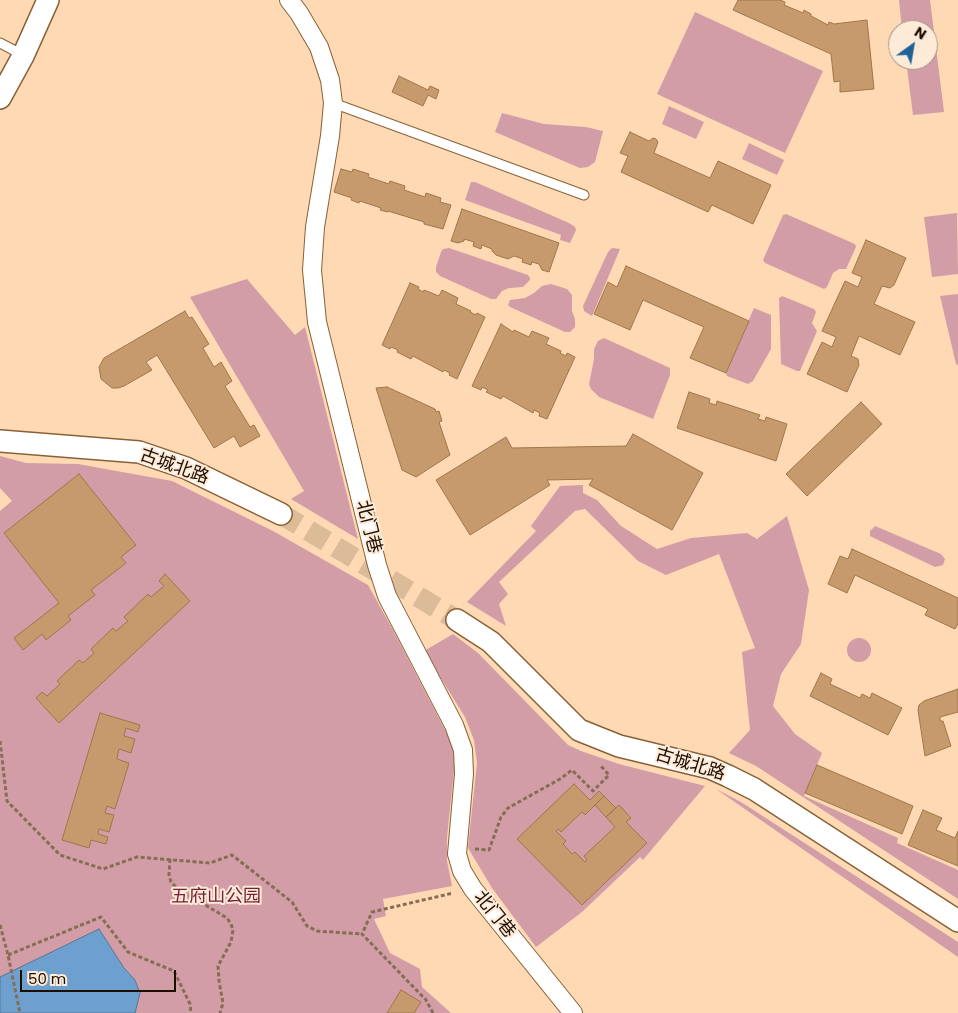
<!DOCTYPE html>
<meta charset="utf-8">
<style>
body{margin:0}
#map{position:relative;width:958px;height:1013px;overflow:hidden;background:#fed9b4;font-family:Poppins,sans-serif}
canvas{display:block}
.north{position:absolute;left:888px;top:20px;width:50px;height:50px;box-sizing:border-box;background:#fdead7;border:1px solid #a49281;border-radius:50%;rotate:32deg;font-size:14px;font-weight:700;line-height:20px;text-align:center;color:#1e0e00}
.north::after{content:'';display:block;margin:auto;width:18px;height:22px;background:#1e6297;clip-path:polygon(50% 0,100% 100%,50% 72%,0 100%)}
.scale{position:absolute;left:20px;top:970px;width:156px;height:22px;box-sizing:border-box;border:2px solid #1e0e00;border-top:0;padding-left:6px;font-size:15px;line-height:18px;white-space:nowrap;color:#1e0e00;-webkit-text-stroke:4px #fdead7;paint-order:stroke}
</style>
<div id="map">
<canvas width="958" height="1013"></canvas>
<div class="north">N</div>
<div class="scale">50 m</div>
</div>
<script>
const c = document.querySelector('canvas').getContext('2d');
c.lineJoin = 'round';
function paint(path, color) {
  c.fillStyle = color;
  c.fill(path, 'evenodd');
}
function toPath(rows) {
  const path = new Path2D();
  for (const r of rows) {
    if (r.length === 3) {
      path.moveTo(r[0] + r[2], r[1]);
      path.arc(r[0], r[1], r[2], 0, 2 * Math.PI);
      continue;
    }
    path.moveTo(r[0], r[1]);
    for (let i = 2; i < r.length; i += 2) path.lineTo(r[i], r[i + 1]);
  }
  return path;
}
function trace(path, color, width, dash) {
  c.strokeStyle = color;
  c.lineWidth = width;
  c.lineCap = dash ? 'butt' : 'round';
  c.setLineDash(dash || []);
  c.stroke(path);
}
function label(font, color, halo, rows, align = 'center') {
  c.font = font + ' Poppins,"Noto Sans SC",sans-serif';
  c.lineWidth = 4;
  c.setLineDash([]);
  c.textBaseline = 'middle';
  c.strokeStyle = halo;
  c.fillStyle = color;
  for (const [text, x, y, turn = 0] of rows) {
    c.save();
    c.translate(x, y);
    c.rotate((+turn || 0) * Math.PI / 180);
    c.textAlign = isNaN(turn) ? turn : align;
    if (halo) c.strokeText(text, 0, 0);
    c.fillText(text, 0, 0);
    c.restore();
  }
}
const green = toPath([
 [899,0,930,0,944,112,913,115,906,60,928,60,928,30,902,30],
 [695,12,823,71,785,153,657,94],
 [669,106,704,122,696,139,662,124],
 [502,113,544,124,586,127,603,131,595,162,588,167,580,168,495,132],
 [749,143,784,160,777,175,742,159],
 [471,182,475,182,569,223,575,227,576,230,570,243,560,240,561,235,465,200],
 [957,213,958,274,932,277,924,217],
 [786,214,855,244,856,247,846,269,839,269,833,273,827,287,824,289,765,263,763,260,783,215],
 [449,248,528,275,530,278,530,280,523,287,509,288,502,291,496,299,491,299,440,276,436,272,436,267,441,252,443,249],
 [612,248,620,249,592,316,584,311,583,306,608,252],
 [247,279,295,335,305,327,358,539,291,499,304,491,190,297],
 [551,284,567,289,572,295,572,311,575,319,575,327,570,332,565,332,510,307,508,305,510,300,525,298,534,293,542,286],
 [958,294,958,365,956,364,940,296],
 [782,296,814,309,816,312,812,323,817,331,800,371,797,371,781,364,779,298],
 [754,308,771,315,771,349,753,381,748,384,727,376,726,373],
 [604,338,670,368,670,375,653,419,599,397,591,389,589,384,594,359,594,349,598,341],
 [0,456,26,463,78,464,172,481,273,531,368,585,393,630,446,732,452,746,455,761,447,837,447,861,452,886,383,899,386,916,374,919,390,953,420,969,422,987,451,1013,135,1013,140,993,135,980,124,968,99,929,0,977,0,511,12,501,0,488],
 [583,485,583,493,597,500,621,526,657,549,691,538,747,533,757,539,787,516,809,590,801,644,781,674,773,706,795,734,822,753,804,796,898,838,897,843,958,870,958,899,756,766,729,753,750,730,742,652,755,648,719,554,666,575,638,561,585,509,575,511,499,582,508,594,499,604,506,626,467,602,536,531,531,526,560,486],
 [875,526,941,554,945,559,943,565,935,567,874,538,870,536,870,531],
 [453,634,478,653,568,745,581,751,619,764,705,786,643,860,640,857,582,912,536,947,492,888,468,848,477,763,474,740,465,717,424,651],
 [859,650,12],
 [716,789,741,802,958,942,958,957]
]);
const water = toPath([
 [99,929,124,968,135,980,140,993,135,1013,0,1013,0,977,99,929]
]);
const building = toPath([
 [738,0,780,0,785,2,784,5,803,13,804,10,811,14,811,16,828,25,829,22,834,24,867,20,874,89,840,92,840,81,834,82,831,54,733,10,738,0],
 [399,76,428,90,430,86,439,90,436,99,428,95,423,106,392,92,399,76],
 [630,132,649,141,653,138,656,139,658,142,654,153,710,178,718,161,771,185,753,224,712,205,708,212,621,172,628,156,620,153,630,132],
 [341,169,352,172,353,169,369,174,368,177,389,184,390,181,405,186,404,190,425,197,426,193,441,198,440,202,451,205,443,229,424,224,424,222,388,211,388,212,380,210,381,208,360,201,359,203,351,200,352,198,334,192,341,169],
 [462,209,559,243,549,272,542,270,539,264,532,262,531,265,522,262,523,259,514,256,508,259,496,255,492,251,492,249,482,245,481,249,473,246,474,242,464,239,464,241,458,243,451,241,462,209],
 [866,240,906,258,894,285,890,288,882,286,874,304,915,322,900,355,859,336,851,356,858,359,859,365,847,392,807,374,822,342,832,347,836,337,822,331,845,281,858,287,862,277,852,273,866,240],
 [626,266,749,321,726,373,690,358,704,327,643,300,630,330,594,314,608,282,617,287,626,266],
 [410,283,419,287,418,289,423,292,424,290,439,296,442,290,458,298,456,304,471,311,470,312,476,315,477,313,485,317,457,379,449,375,450,373,444,370,443,372,413,356,411,359,397,352,398,350,391,347,390,349,382,345,410,283],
 [185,311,189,318,192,317,209,344,203,348,214,367,221,362,232,381,225,386,250,427,254,425,260,436,240,447,234,436,214,448,157,355,146,362,152,370,124,386,118,388,112,388,101,379,99,367,104,358,185,311],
 [501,324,513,332,514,330,529,337,532,331,549,338,546,344,561,351,560,353,566,356,567,353,575,357,547,419,539,416,540,413,534,410,533,413,503,396,501,399,486,392,488,390,482,387,481,390,472,386,501,324],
 [387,387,435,409,436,412,439,411,442,421,439,422,450,455,416,477,402,470,376,388,387,387],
 [689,392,710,399,709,403,716,405,717,401,760,415,758,419,765,421,766,417,787,424,776,461,677,428,689,392],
 [861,402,882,424,807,496,786,474,861,402],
 [633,434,703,473,672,530,589,485,593,479,547,480,550,485,470,535,436,480,506,437,512,448,626,446,633,434],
 [79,474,136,545,121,557,126,563,91,590,95,595,68,616,71,620,46,640,42,634,23,650,14,638,59,603,4,533,79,474],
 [852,549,958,598,958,624,955,629,925,615,928,609,855,575,847,593,828,584,840,556,848,559,852,549],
 [165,574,190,601,59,723,36,698,42,692,47,696,60,684,57,681,79,660,83,663,94,653,91,649,113,628,116,631,128,621,124,617,148,594,151,597,164,586,159,581,165,574],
 [821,673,832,679,830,684,860,698,862,694,870,698,872,693,902,708,888,735,810,696,821,673],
 [958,689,958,712,940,717,940,721,943,721,951,746,925,756,918,710,919,705,924,701,958,689],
 [100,713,140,725,138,732,126,728,124,736,135,739,131,753,119,749,117,759,129,763,115,809,107,806,105,813,114,815,109,832,99,829,98,834,108,837,106,844,91,840,89,848,62,840,100,713],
 [817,765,913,806,902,834,805,793,817,765],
 [574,784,590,800,599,791,604,796,585,815,582,812,561,832,558,829,556,831,566,841,563,844,572,854,575,852,585,862,587,860,584,856,615,827,606,817,619,805,631,818,626,822,647,843,582,905,517,839,574,784],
 [604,796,616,808,606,817,595,805,604,796],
 [923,810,942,818,936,830,955,838,958,831,958,866,908,845,923,810],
 [401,990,421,1002,414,1013,387,1013,401,990]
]);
const tertiaryTunnel = toPath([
 [281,514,457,620]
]);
const path = toPath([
 [0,741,7,801,60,855,103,869,137,857,210,863,232,855,292,902,307,926,317,931,362,934],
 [475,849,489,850,501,817,508,808,560,779,572,770,593,791,609,775,600,765],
 [170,859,169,875,171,882,177,888,227,918,231,924,233,930,231,942,218,966,219,981,223,1003,220,1013],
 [0,925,8,955,20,1013],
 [8,955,101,917,128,952,174,971,190,1004,191,1013],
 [433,1013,426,1000,362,934,372,912,453,893]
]);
const service = toPath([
 [0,43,23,55],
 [333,103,584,195]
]);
const minor = toPath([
 [289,0,299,13,319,47,330,80,333,103,330,136,315,227,312,270,317,322,377,565,387,596,454,725,463,750,464,774,457,854,462,871,473,889,573,1013]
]);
const tertiary = toPath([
 [0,98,23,56,48,0],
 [0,441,139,452,186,468,281,514],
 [457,620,491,642,579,730,619,746,710,768,728,776,754,789,958,921]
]);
const streetNames = [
 ["古城北路",174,467,20],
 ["北门巷",368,527,76],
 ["古城北路",690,765,17],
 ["北门巷",494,915,51]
];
const parkNames = [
 ["五府山公园",216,897]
];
paint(green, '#d29da6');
paint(water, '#6da0ce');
trace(water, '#557490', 1);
paint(building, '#c69a6d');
trace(building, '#a0764a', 1);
trace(tertiaryTunnel, '#dcbb99', 21, [21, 11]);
trace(service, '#896135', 11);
trace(minor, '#896135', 20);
trace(tertiary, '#896135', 24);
trace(path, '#866d54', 3, [4, 2.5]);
trace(service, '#fff', 9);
trace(minor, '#fff', 18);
trace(tertiary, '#fff', 21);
label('18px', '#1e0e00', '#fdead7', streetNames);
label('18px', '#74213a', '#fdead7', parkNames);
</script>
